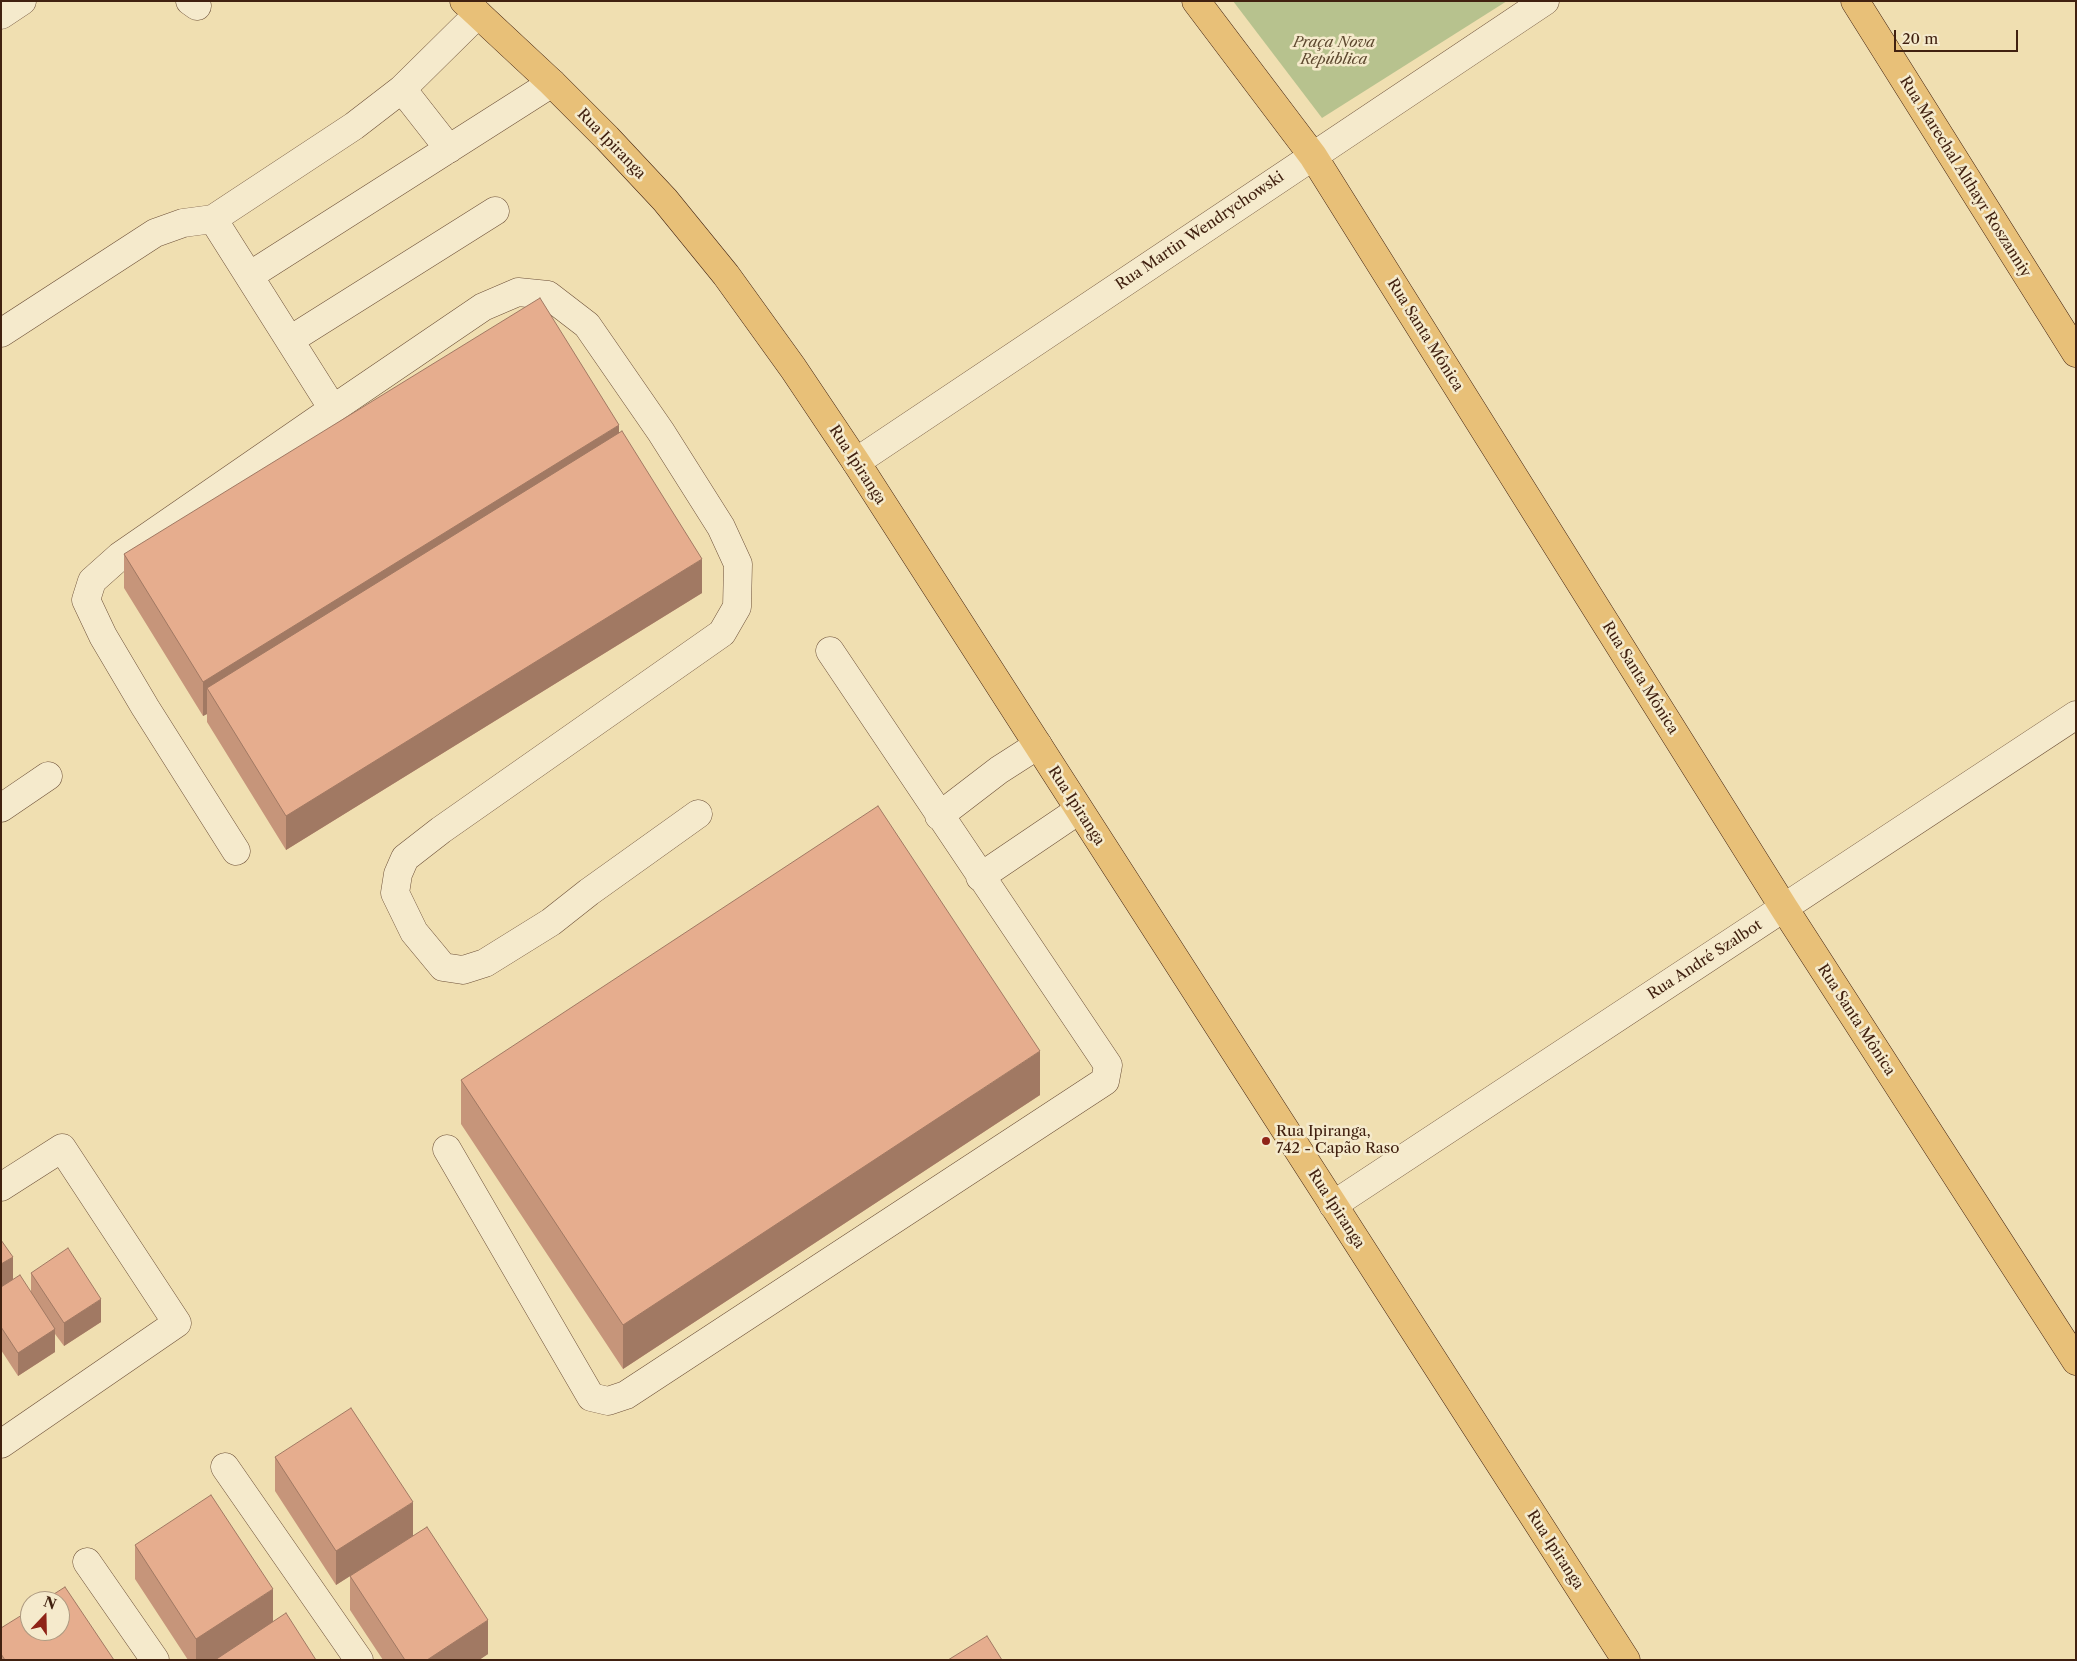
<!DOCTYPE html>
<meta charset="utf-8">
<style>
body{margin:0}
#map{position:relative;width:2077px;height:1661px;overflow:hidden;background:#f0dfb1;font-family:"Libre Caslon Text",serif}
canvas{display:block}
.frame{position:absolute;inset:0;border:2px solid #412110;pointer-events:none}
.north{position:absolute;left:20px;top:1591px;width:50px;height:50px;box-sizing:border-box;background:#f5eacc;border:1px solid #ad9a81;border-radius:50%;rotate:21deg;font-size:14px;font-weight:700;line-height:20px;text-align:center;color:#412110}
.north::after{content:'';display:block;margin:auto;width:18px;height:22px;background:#8f2418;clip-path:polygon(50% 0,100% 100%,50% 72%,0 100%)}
.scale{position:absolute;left:1894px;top:30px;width:124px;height:22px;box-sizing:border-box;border:2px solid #412110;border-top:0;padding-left:6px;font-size:15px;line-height:18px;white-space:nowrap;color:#412110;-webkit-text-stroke:4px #f5eacc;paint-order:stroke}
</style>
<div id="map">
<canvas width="2077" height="1661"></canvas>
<div class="frame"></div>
<div class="north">N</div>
<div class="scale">20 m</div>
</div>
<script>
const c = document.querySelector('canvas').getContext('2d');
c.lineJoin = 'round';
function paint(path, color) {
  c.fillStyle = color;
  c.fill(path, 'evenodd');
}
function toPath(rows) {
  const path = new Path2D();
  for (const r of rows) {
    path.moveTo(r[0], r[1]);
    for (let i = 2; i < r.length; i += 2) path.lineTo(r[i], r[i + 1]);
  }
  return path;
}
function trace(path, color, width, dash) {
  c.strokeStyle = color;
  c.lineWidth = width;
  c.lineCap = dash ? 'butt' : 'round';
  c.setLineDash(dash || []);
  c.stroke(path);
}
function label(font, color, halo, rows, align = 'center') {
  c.font = font + ' "Libre Caslon Text",serif';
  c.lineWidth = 5;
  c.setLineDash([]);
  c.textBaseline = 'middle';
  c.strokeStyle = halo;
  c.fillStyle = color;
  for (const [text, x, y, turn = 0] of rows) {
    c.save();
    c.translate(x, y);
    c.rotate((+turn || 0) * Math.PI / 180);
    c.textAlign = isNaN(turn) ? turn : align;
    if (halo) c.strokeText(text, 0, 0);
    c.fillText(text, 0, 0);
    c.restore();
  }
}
const green = toPath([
 [1233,1,1507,1,1322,118]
]);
const minor = toPath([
 [190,1,197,6],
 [1,15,22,1],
 [402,89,449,149],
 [213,219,333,409],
 [249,276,552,83],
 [1,333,155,233,183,223,213,219,354,126,402,89,478,14],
 [290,340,495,211],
 [856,462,1545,1],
 [1,808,48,776],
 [939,816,999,770,1038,745],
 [236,851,145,707,103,636,86,600,92,581,120,556,333,409,483,307,518,292,548,295,587,325,661,432,721,527,738,564,737,607,722,633,441,830,405,858,398,874,395,893,414,932,443,967,463,970,485,963,551,922,589,892,698,814],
 [980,877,1079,810],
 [447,1149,591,1397,608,1401,626,1395,1105,1081,1108,1065,830,651],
 [1,1187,62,1148,177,1323,1,1444],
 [1333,1205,2076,715],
 [225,1467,359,1660],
 [87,1562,155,1660]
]);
const major = toPath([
 [464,1,552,83,607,138,665,200,726,275,793,368,856,462,1626,1660],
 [1196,1,1313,156,1784,908,2076,1361],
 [1855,1,2076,353]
]);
const wall = toPath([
 [619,433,702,593,286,850,207,722,207,714,203,716,124,588,124,554],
 [461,1080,1040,1095,623,1369,461,1124],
 [1,1240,13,1279,31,1292,31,1273,101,1322,64,1346,55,1334,55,1352,18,1376,1,1350],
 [275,1457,413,1536,488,1654,479,1660,383,1660,350,1610,350,1576,336,1585,275,1491],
 [135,1545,273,1622,316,1660,188,1660,135,1579],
 [1,1628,114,1660,1,1660]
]);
const shadedWall = toPath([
 [619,425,619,459,207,688,207,714,203,716,203,682],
 [702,559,702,593,286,850,286,816],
 [1040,1051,1040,1095,623,1369,623,1325],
 [13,1257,13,1280,1,1287,1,1264],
 [101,1299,101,1322,64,1346,64,1323],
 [55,1329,55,1352,18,1376,18,1353],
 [413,1502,413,1536,336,1585,336,1551],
 [273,1589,273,1623,217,1660,196,1660,196,1639],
 [488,1620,488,1654,479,1660,427,1660]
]);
const building = toPath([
 [540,298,619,425,203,682,124,554,540,298],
 [622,431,702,559,286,816,207,688,622,431],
 [878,806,1040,1051,623,1325,461,1080,878,806],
 [1,1240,13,1257,1,1264,1,1240],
 [68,1248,101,1299,64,1323,31,1273,68,1248],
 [20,1275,55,1329,18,1353,1,1327,1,1287,20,1275],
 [351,1408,413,1502,336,1551,275,1457,351,1408],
 [211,1495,273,1589,196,1639,135,1545,211,1495],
 [427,1527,488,1620,427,1660,405,1660,350,1576,427,1527],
 [65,1587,114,1660,5,1660,1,1654,1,1628,30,1610,30,1631,60,1631,60,1601,43,1601,65,1587],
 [286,1613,316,1660,215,1660,286,1613],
 [987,1636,1002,1660,948,1660,987,1636]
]);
const markers = [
 [1266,1141,5,"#8f2418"]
];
const parkNames = [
 ["Praça Nova",1334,43],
 ["República",1334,60]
];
const streetNames = [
 ["Rua Ipiranga",611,144,46],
 ["Rua Marechal Althayr Roszanniy",1965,177,58],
 ["Rua Martin Wendrychowski",1200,231,-34],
 ["Rua Santa Mônica",1425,335,58],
 ["Rua Ipiranga",857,465,57],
 ["Rua Santa Mônica",1640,678,58],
 ["Rua Ipiranga",1076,806,57],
 ["Rua André Szalbot",1705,960,-33],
 ["Rua Santa Mônica",1856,1020,57],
 ["Rua Ipiranga",1336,1209,57],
 ["Rua Ipiranga",1555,1550,57]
];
const poiNames = [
 ["Rua Ipiranga,",1276,1132],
 ["742 - Capão Raso",1276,1149]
];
paint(green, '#b7c28e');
trace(minor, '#6d5038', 29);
trace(major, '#412110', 29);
trace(minor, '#f5eacc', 28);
trace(major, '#e8c078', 28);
paint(wall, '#c6957a');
paint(shadedWall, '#a17963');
paint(building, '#e6ad8e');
trace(building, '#a17963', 1);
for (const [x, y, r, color] of markers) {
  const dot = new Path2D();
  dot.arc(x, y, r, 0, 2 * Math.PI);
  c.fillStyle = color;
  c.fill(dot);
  trace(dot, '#f5eacc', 2);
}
label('italic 15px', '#5e4930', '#f5eacc', parkNames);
label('15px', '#412110', '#f5eacc', streetNames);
label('15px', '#412110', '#f5eacc', poiNames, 'left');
</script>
